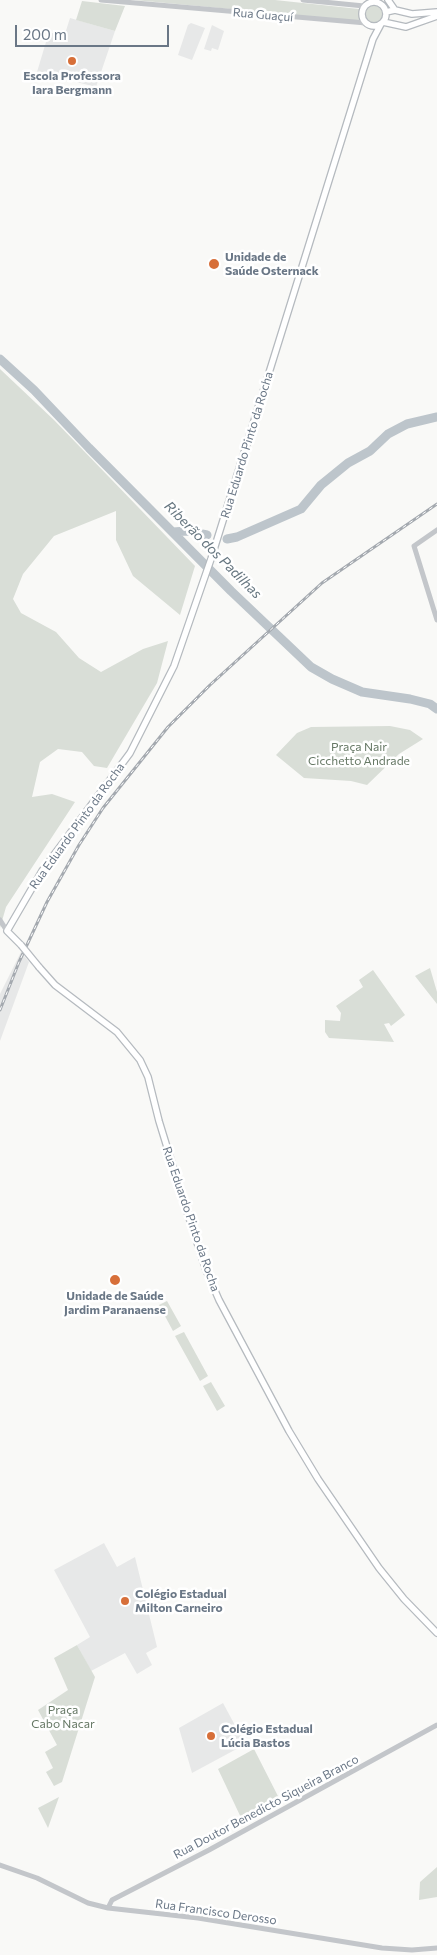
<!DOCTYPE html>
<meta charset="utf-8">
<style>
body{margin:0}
#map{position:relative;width:437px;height:1955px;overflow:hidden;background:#f9f9f7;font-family:Commissioner,sans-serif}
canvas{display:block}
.scale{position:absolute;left:15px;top:25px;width:154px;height:22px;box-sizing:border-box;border:2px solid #6a7786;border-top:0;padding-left:6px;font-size:15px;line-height:18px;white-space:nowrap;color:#6a7786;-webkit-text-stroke:4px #fff;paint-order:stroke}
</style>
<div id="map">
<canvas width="437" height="1955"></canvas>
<div class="scale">200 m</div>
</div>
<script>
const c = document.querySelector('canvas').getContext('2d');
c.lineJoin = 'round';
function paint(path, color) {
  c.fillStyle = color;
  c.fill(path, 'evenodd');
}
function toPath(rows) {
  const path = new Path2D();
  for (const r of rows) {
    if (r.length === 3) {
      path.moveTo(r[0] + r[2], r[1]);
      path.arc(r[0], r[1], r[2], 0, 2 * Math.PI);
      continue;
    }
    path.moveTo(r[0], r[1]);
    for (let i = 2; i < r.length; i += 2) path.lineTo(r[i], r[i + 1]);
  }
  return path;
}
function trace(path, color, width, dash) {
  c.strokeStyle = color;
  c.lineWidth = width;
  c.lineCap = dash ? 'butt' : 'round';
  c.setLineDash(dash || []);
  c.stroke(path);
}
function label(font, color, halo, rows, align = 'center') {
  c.font = font + ' Commissioner,sans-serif';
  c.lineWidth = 5;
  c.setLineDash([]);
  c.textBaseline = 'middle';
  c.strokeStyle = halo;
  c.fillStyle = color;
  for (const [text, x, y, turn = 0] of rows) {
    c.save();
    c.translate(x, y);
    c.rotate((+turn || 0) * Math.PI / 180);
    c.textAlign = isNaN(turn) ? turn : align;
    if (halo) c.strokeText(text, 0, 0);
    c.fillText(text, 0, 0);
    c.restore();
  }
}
const built = toPath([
 [70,18,115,31,96,87,37,72,49,32,64,37],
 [191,23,205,28,192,60,178,55,188,25],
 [212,25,224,31,218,50,212,48,211,51,204,49],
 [21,952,29,962,0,1041,0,994],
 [104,1543,117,1567,135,1557,157,1647,146,1653,152,1665,137,1674,125,1653,91,1671,77,1645,90,1637,54,1570],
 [223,1703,244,1742,244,1745,192,1773,179,1728]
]);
const green = toPath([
 [134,0,275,0,359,9,359,21],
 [82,1,125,6,115,31,76,20],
 [374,14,10],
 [0,369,54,420,195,566,180,615,133,576,116,540,116,511,54,536,23,574,13,599,21,613,56,632,79,658,101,672,143,649,168,641,157,683,107,768,94,766,82,752,58,749,40,762,32,797,52,794,75,802,6,907,0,928],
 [390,726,410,730,423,739,399,754,367,785,351,781,304,778,276,755,297,733,311,727],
 [430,968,437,992,437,1004,415,976],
 [373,970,405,1015,391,1026,389,1023,384,1024,394,1042,329,1038,325,1032,325,1020,340,1021,341,1013,336,1006,363,987,359,980],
 [167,1301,181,1326,173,1331,159,1305],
 [184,1332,208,1376,200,1381,175,1336],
 [211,1382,225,1406,217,1411,203,1386],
 [77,1645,95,1677,62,1782,54,1786,46,1772,53,1768,45,1752,57,1745,38,1710,68,1690,54,1658],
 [254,1749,282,1804,244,1824,218,1769],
 [59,1797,48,1828,38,1808],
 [437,1867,437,1897,419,1900,420,1882]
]);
const river = toPath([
 [0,359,34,390,89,448,231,591,311,667,332,679,362,692,410,699,430,704,437,709],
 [173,532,187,531,207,535],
 [227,539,237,537,301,509,321,485,348,463,370,451,388,434,407,424,437,417]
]);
const tertiary = toPath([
 [101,0,366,23],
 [303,0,364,6],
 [437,530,414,546,437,620],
 [0,920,7,931],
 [0,1865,37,1878,88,1903,108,1908,198,1918,382,1948,412,1950,437,1948],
 [108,1908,112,1900,209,1850,437,1725]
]);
const secondary = toPath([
 [388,0,395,10],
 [374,14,12],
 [386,12,395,10,412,14,437,12],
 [383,22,406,27,437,16],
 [21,945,7,931,42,871,130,753,174,666,211,559,373,39,381,24],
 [39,967,55,985,117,1032,140,1060,148,1077,159,1121,183,1199,206,1270,219,1300,289,1431,318,1479,379,1568,404,1599,437,1633]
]);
const rail = toPath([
 [0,1010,19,962,47,902,79,845,103,808,168,727,210,685,322,583,437,504]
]);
const secondaryBridge = toPath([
 [21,945,39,967]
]);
const markers = [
 [72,61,5,"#d76f39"],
 [214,264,6,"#d76f39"],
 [115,1280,6,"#d76f39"],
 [125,1601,5,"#d76f39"],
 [211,1736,5,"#d76f39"]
];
const streetNames = [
 ["Rua Guaçuí",263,15,5],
 ["Rua Eduardo Pinto da Rocha",247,445,-73],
 ["Rua Eduardo Pinto da Rocha",77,826,-54],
 ["Rua Eduardo Pinto da Rocha",191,1219,71],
 ["Rua Doutor Benedicto Siqueira Branco",266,1807,-28],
 ["Rua Francisco Derosso",216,1912,8]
];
const poiNames = [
 ["Escola Professora",72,76,"center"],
 ["Iara Bergmann",72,90,"center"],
 ["Unidade de",225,257],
 ["Saúde Osternack",225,271],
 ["Unidade de Saúde",115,1296,"center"],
 ["Jardim Paranaense",115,1310,"center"],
 ["Colégio Estadual",135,1594],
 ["Milton Carneiro",135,1608],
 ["Colégio Estadual",221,1729],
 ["Lúcia Bastos",221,1743]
];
const parkNames = [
 ["Praça Nair",359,747],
 ["Cicchetto Andrade",359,761],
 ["Praça",63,1710],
 ["Cabo Nacar",63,1724]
];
const waterNames = [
 ["Riberão dos Padilhas",213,550,45]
];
paint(built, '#e7e8e8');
paint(green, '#d9ded7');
trace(river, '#bdc5cb', 9);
trace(secondary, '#b5babf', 8);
trace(tertiary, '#c3c6ca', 5);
trace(secondary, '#fff', 5.5);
trace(rail, '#a4a9af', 3);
trace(rail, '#fff', 1, [4]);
trace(secondaryBridge, '#b5babf', 8, []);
trace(secondaryBridge, '#fff', 5.5);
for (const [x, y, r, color] of markers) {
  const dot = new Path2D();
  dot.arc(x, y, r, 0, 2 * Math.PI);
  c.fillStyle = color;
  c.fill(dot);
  trace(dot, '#fff', 2);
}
label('12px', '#6a7786', '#fff', streetNames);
label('bold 12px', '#6a7786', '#fff', poiNames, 'left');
label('12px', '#667865', '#fff', parkNames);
label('italic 14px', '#677781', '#fff', waterNames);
</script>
